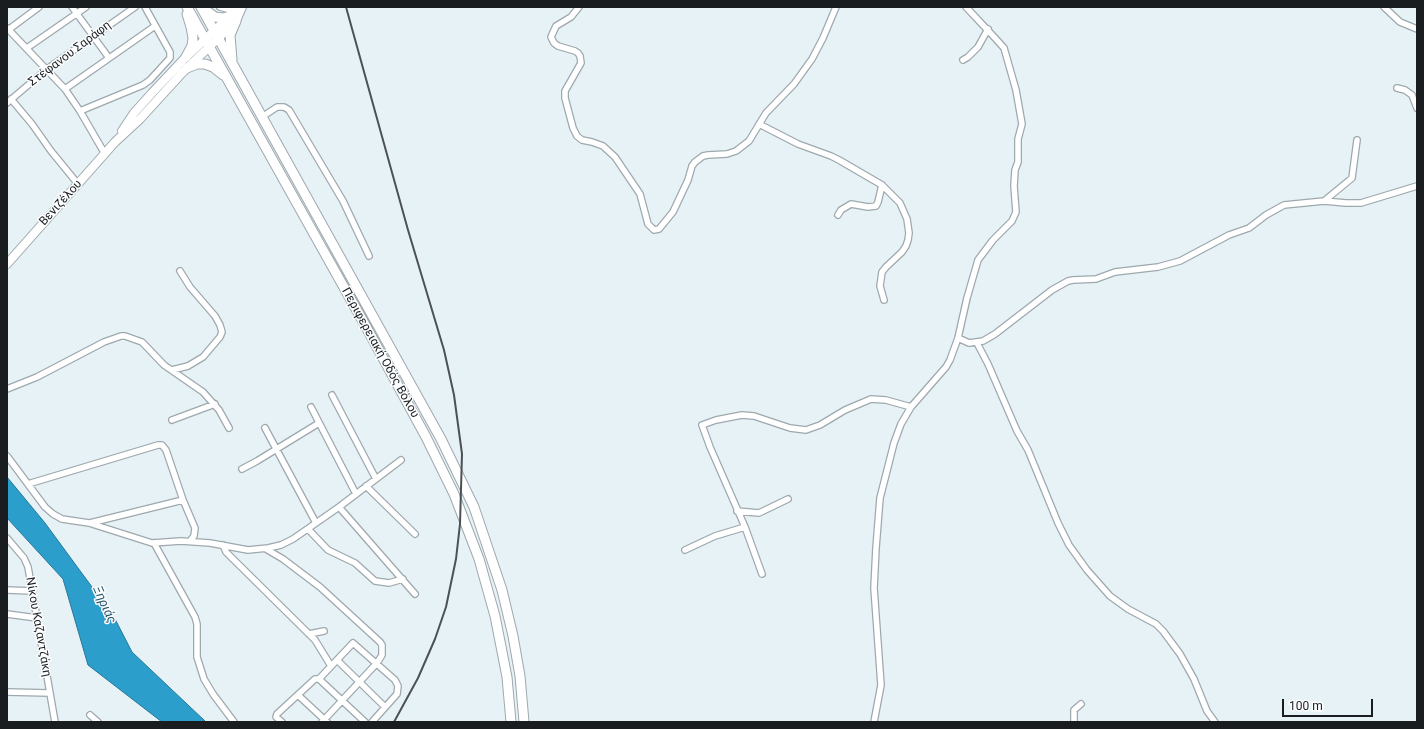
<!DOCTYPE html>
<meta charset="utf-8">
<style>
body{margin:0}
#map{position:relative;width:1424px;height:729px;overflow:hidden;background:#e7f2f7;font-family:Roboto,sans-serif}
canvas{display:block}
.frame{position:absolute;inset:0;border:8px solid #191d1f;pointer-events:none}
.scale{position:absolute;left:1282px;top:699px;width:91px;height:18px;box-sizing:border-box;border:2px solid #191d1f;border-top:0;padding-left:5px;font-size:12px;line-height:14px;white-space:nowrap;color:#191d1f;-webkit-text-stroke:3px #fbfdfe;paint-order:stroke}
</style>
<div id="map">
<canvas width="1424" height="729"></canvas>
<div class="frame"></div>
<div class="scale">100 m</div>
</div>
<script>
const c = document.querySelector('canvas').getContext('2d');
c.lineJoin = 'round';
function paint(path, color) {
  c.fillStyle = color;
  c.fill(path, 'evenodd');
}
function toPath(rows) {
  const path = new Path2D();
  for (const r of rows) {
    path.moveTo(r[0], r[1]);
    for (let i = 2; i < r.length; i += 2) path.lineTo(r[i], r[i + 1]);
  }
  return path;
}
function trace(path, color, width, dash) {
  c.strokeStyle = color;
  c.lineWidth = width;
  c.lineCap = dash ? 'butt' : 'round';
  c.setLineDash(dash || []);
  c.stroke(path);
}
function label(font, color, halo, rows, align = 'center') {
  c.font = font + ' Roboto,sans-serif';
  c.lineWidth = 3;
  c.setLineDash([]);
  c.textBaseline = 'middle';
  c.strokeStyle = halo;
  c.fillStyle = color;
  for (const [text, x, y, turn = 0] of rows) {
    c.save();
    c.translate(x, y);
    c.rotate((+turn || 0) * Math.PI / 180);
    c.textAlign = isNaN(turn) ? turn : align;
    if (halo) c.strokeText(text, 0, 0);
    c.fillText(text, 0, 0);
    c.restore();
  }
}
const water = toPath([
 [7,477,45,523,114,617,132,652,206,722,162,722,88,665,63,579,7,518,7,477]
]);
const minor = toPath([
 [72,7,109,58],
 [220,7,234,11],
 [579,7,571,17,556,26,551,37,554,43,558,46,575,51,578,53,580,56,581,63,565,91,565,98,573,128,577,136,582,140,592,142,603,146,615,157,640,194,648,224,654,230,659,229,673,212,688,180,692,166,695,162,703,156,708,155,727,154,736,151,749,141,766,113,794,84,812,59,823,38,836,7],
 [1384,7,1400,22,1417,29],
 [7,28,65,89,80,111,105,154],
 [8,30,39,7],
 [27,48,86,7],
 [963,60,968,57,978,47,988,29],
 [1397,88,1405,90,1412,95,1417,108],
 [65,89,155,26],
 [11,99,32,124,51,151,78,184],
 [7,103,47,69,135,7],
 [80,111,143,85,150,80,170,58,170,52,145,7],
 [262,117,277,107,284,107,289,110,343,201,369,256],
 [759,124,798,144,831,156,839,160,882,185,900,203,907,219,909,233,908,240,906,246,902,252,886,267,882,272,880,286,884,300],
 [1324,201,1352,178,1357,140],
 [838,215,841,210,851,204,868,207,876,206,878,202,882,185],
 [958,338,969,343,983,341,995,334,1052,290,1068,281,1073,280,1096,279,1115,272,1158,267,1180,261,1229,235,1249,228,1266,215,1284,205,1324,201,1346,203,1361,203,1417,186],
 [977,343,988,364,1017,431,1028,450,1058,523,1069,545,1087,570,1110,596,1128,609,1156,624,1163,631,1180,654,1194,679,1207,711,1215,722],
 [172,370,188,366,203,357,220,337,222,332,220,325,215,316,190,287,180,271],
 [7,389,37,377,104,342,121,336,125,336,142,342,164,365,203,392,219,410,229,428],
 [332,395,376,479],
 [311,407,356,494],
 [172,420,215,404],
 [265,428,316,523],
 [7,456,45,507,53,514,62,519,89,523,152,543,181,541,210,543,248,550,268,548,281,545,293,539,339,507,401,460],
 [242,469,257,461,319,423],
 [28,484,158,445,162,445,166,450,183,500,195,528,194,536,190,541],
 [366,486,415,534],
 [339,507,415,594],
 [737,511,759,513,788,499],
 [90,523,183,500],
 [308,529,328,550,355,563,375,581,389,583,403,579],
 [7,538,24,558,28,567,55,722],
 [154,543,195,617,197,624,197,657,204,679,213,694,234,722],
 [223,545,226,552,230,556,315,640,331,666],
 [266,549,283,559,320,587,380,642,382,645,382,655,377,663,322,722],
 [685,550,715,536,745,527],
 [762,574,745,527,710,447,702,425,716,420,742,415,754,416,790,428,806,430,820,425,845,410,871,399,886,400,911,407],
 [7,590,32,591],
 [7,614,37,618],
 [309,634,324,631],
 [337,660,385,707],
 [319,679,365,722],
 [7,692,49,693],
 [298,695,327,722],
 [90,715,98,722],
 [282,722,276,717,277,714,315,679,319,679,353,643,395,680,398,686,397,694,372,722],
 [874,722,881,685,874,588,876,548,880,498,894,443,901,424,911,407,946,367,950,360,958,338,967,298,978,260,993,240,1012,221,1016,212,1014,186,1015,170,1018,162,1018,139,1022,124,1016,90,1004,48,995,38,966,7],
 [1074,722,1074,710,1081,704]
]);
const secondary = toPath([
 [122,131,134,113,152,93,186,57,230,16,237,7],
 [7,264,115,142,140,119,182,73,236,21,242,7]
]);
const primary = toPath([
 [187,7,365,325,426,437,454,494,479,559,495,616,507,677,511,722],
 [201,7,441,439,474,507,502,590,513,636,520,676,524,722],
 [203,8,215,17,223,18,230,16],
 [186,57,192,46,193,38,191,27,187,14],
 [232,60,230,35,236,21],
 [187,68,197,64,205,64,213,67,223,75]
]);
const rail = toPath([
 [346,7,408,230,444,350,454,395,462,454,460,524,456,559,446,607,435,639,418,678,394,722]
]);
const streetNames = [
 ["Στέφανου Σαράφη",70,54,-37],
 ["Βενιζέλου",61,203,-48],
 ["Περιφερειακή Οδός Βόλου",380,353,61],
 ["Νίκου Καζαντζάκη",38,627,80]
];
const waterNames = [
 ["Ξηριάς",104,605,66]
];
paint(water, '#2c9ecb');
trace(water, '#267797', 1);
trace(minor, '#9ea8ad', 8);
trace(secondary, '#9ea8ad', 10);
trace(primary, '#9ea8ad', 11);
trace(minor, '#fff', 5.5);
trace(secondary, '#fff', 8);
trace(primary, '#fff', 9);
trace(rail, '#4c5254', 2);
label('12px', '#191d1f', '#fbfdfe', streetNames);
label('italic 13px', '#2a576b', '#fbfdfe', waterNames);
</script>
